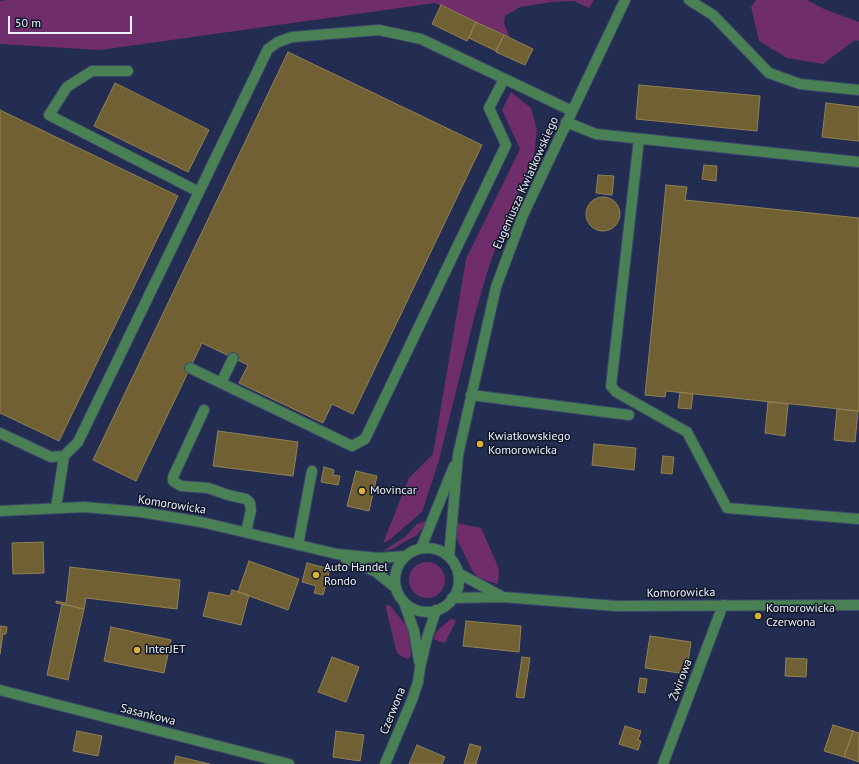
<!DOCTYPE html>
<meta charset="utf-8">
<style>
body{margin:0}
#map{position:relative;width:859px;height:764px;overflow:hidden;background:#222d51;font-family:"PT Sans",sans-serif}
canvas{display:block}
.scale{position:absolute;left:8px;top:16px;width:124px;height:18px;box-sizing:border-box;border:2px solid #ebf0ff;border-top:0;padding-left:5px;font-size:12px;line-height:14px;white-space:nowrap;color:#ebf0ff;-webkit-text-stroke:3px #111727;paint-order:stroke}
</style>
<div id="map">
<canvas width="859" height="764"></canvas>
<div class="scale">50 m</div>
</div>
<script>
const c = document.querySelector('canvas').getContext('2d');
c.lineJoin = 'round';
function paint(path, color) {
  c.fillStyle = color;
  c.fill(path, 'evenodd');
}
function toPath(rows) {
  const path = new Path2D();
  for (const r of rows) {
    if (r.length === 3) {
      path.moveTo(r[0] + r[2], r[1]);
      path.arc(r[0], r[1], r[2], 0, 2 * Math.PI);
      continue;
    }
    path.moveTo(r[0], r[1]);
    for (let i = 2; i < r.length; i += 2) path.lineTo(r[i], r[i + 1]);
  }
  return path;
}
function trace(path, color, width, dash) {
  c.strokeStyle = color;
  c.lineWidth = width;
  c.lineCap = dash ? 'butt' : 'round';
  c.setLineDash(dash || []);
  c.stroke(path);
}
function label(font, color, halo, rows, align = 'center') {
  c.font = font + ' "PT Sans",sans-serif';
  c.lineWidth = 3;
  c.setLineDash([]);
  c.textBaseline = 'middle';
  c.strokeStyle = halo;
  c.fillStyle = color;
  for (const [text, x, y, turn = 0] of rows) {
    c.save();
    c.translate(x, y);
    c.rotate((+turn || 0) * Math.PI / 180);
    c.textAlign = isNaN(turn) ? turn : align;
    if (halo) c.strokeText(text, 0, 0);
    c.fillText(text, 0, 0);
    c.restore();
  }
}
const green = toPath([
 [6,0,594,0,589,8,574,1,551,2,520,7,505,16,504,23,509,36,509,38,435,3,100,50,0,44,0,1],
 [756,0,807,0,824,9,859,22,859,41,855,40,823,64,787,58,759,41,751,7],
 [511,92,531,108,537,129,534,156,506,220,490,263,475,314,439,460,422,512,388,541,383,543,409,478,433,454,466,259,520,149,502,110],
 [426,521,422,529,417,535,404,542,393,549,383,551,405,537,417,524],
 [456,523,481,528,482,530,499,569,498,584,478,578,472,570,456,537],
 [427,580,18],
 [386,605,389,605,392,608,406,625,408,630,411,655,409,658,407,659,398,654,396,650,386,608],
 [451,619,456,620,455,623,445,643,438,641,434,639,435,634,441,627]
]);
const building = toPath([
 [441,5,476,22,467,41,432,24,441,5],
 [476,22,504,35,496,51,469,38,476,22],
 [504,35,533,49,525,65,496,52,504,35],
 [288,52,482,145,353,414,332,404,323,423,239,383,248,365,202,343,136,481,93,460,288,52],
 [115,83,209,130,188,172,94,126,115,83],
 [639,85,760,96,757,131,636,119,639,85],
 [826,103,859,107,859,141,822,137,826,103],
 [0,110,178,196,59,441,0,413,0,110],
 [704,165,717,166,716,181,702,179,704,165],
 [598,175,614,176,612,195,596,193,598,175],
 [666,185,687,187,685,200,859,218,859,411,666,391,665,397,645,395,666,185],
 [603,214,17],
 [680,392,693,394,691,409,678,408,680,392],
 [768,402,788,404,785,436,765,433,768,402],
 [837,409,858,411,855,442,834,440,837,409],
 [218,431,298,442,293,476,213,466,218,431],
 [594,444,636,448,634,470,592,465,594,444],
 [663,456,674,457,672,474,661,473,663,456],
 [324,467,334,470,333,475,340,476,338,485,321,482,324,467],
 [356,471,377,476,369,511,347,506,356,471],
 [43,542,44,573,13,574,12,543,43,542],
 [249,561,299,579,288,610,238,592,249,561],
 [307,563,330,569,323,595,314,593,316,586,302,582,307,563],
 [70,567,180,580,177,609,86,598,84,609,56,603,56,601,66,603,70,567],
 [232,590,249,595,241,625,203,616,209,592,230,596,232,590],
 [62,604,84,609,68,680,47,675,62,604],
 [466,621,521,626,519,652,463,646,466,621],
 [0,626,7,627,6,634,3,634,0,654,0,626],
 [111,627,171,640,164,673,104,661,111,627],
 [650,636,691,642,686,674,645,668,650,636],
 [332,657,359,667,346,702,318,692,332,657],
 [522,657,530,658,524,698,516,697,522,657],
 [786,658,807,659,806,677,785,676,786,658],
 [640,678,647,679,645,693,638,692,640,678],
 [833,725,853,731,844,757,824,751,833,725],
 [625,726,641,731,638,740,641,741,638,750,619,744,625,726],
 [77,731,102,736,98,756,73,751,77,731],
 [336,731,364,735,360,761,333,757,336,731],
 [853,731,859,733,859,762,844,757,853,731],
 [470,744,481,747,476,764,464,764,470,744],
 [417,745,445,757,442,764,409,764,417,745],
 [176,756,210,764,174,764,176,756]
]);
const minor = toPath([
 [689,0,713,15,769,73,800,84,859,90],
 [566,122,596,134,859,162],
 [639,139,611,386,616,392,687,432,727,508,859,519],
 [199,192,268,49,278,42,292,37,379,30,421,39,572,111],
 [190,368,352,446,365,439,506,145,489,108,504,79],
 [221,383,233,358],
 [471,395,629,415],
 [204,410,173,477,173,481,181,486,208,488,228,495,246,499,250,503,251,510,246,532],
 [0,433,51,457,64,456,78,442,199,192,49,115,67,87,92,71,128,71],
 [56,508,64,456],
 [0,511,84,507,141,512,201,522,337,554,378,558,406,556],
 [298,545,312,471],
 [421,548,454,466],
 [427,580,32],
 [449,557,458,455,496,287,523,215,625,0],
 [345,558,376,572,396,588],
 [458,573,501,596],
 [452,598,503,597,616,606,859,605],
 [404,602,414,631,419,661],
 [0,690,289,764],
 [385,764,412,700,418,682,420,667,427,638,436,610],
 [663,764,723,605]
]);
const markers = [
 [480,444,4,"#dcb233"],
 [362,491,4,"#dcb233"],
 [316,575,4,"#dcb233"],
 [758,616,4,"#dcb233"],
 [137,650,4,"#dcb233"]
];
const streetNames = [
 ["Eugeniusza Kwiatkowskiego",526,183,-66],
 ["Komorowicka",172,505,9],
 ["Komorowicka",681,593,-1],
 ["Żwirowa",681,680,-69],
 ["Czerwona",393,711,-68],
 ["Sasankowa",148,715,14]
];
const poiNames = [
 ["Kwiatkowskiego",488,437],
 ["Komorowicka",488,451],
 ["Movincar",370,491],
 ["Auto Handel",324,568],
 ["Rondo",324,582],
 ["Komorowicka",766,609],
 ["Czerwona",766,623],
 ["InterJET",145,650]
];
paint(green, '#6f2e6b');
paint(building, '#716033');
trace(building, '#928153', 1);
trace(minor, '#3e4869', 12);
trace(minor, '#498155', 10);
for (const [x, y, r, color] of markers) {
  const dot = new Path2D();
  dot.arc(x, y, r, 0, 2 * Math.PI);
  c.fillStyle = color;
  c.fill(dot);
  trace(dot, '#111727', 1.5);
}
label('12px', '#ebf0ff', '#111727', streetNames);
label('12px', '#ebf0ff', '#111727', poiNames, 'left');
</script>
